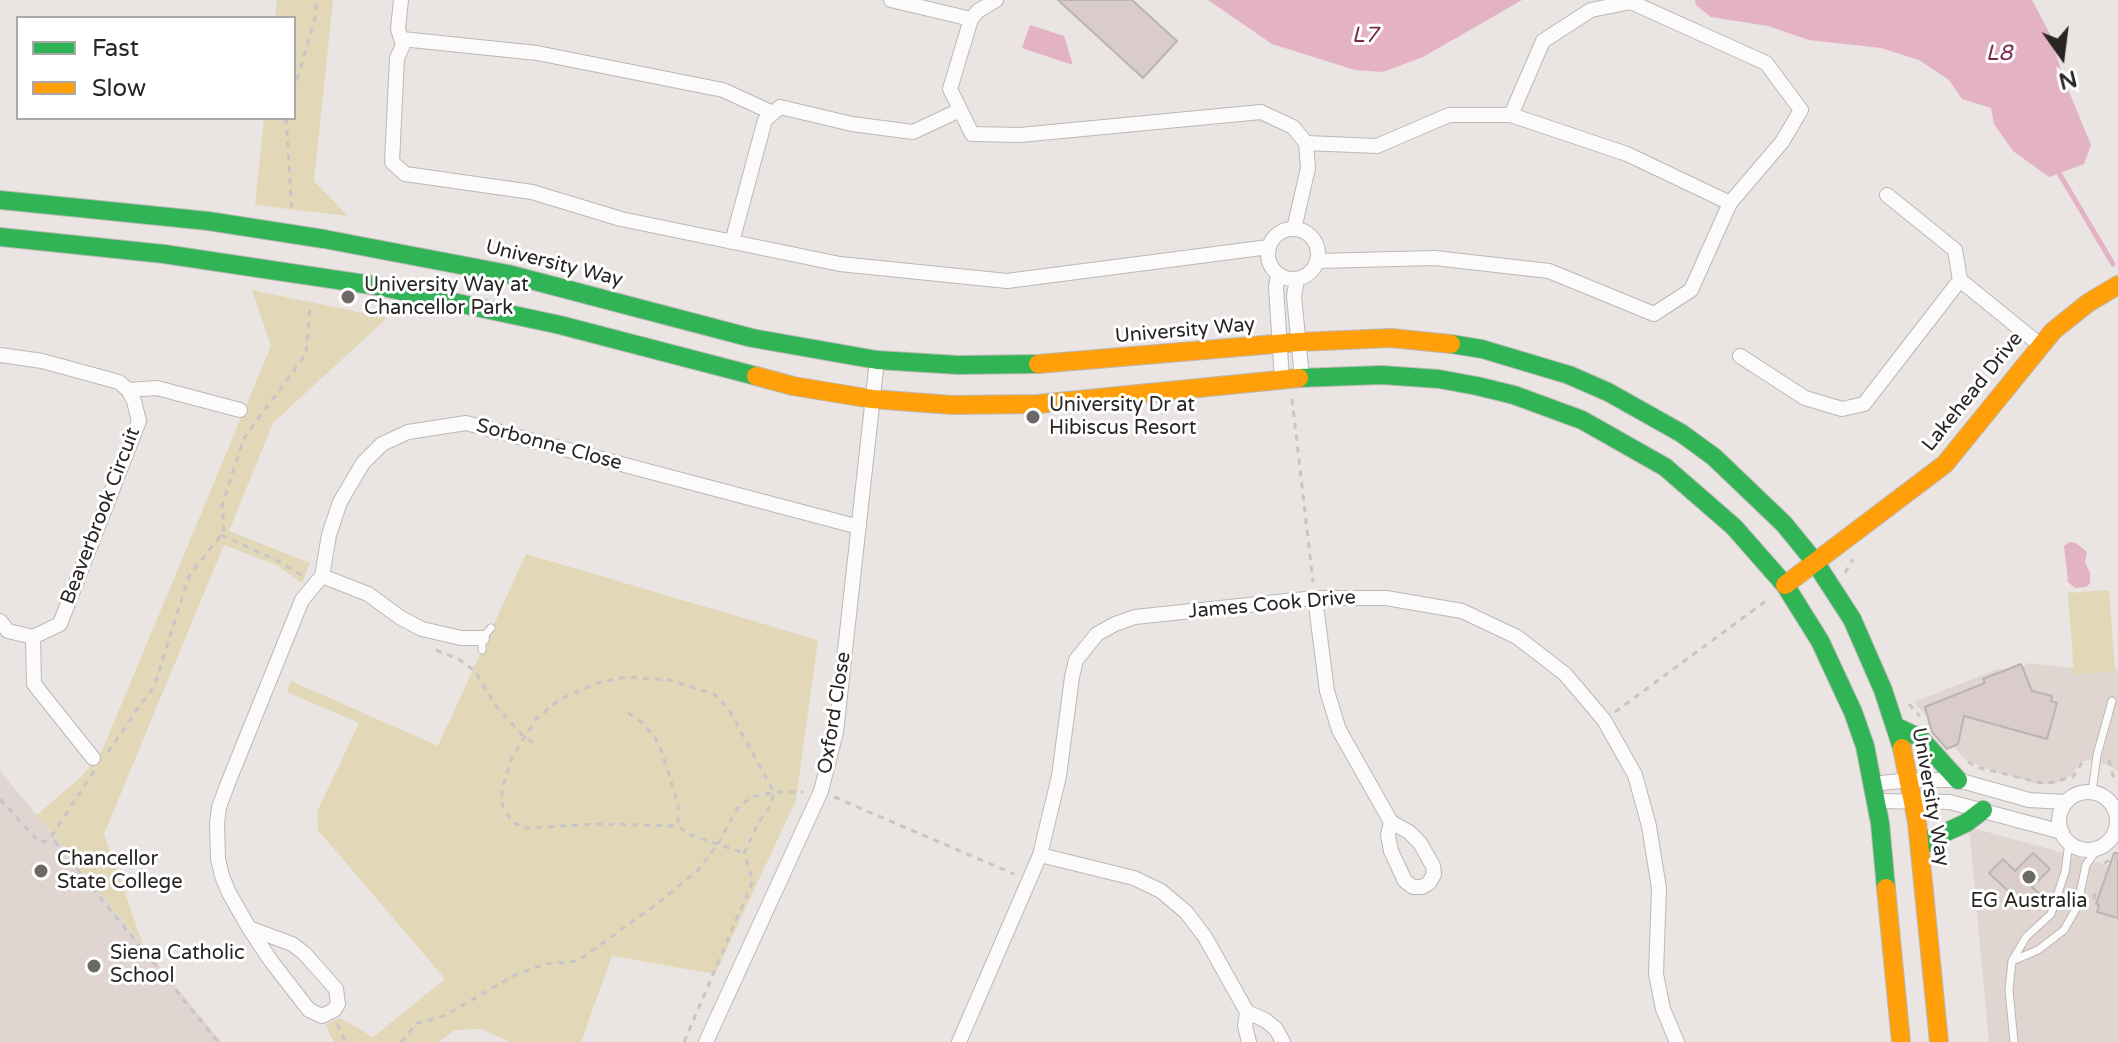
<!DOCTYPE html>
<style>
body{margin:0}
#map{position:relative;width:2118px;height:1042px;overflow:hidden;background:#eae4e2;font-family:"Varela Round",sans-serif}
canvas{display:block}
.legend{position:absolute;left:16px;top:16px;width:280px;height:104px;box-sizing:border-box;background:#fff;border:2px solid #a9a8a7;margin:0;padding:10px 14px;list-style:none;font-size:24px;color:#282523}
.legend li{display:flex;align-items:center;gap:16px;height:40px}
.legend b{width:40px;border:2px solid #a9a8a7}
.north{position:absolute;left:2022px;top:16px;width:80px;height:80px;-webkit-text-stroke:6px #fff;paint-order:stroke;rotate:166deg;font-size:22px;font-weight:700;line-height:32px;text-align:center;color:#282523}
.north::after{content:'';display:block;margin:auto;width:28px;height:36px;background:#282523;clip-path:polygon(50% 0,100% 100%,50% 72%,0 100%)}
</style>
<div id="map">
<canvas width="2118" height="1042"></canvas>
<ul class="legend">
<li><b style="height:10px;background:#30b455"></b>Fast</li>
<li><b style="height:10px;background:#ff9f0a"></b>Slow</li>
</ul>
<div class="north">N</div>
</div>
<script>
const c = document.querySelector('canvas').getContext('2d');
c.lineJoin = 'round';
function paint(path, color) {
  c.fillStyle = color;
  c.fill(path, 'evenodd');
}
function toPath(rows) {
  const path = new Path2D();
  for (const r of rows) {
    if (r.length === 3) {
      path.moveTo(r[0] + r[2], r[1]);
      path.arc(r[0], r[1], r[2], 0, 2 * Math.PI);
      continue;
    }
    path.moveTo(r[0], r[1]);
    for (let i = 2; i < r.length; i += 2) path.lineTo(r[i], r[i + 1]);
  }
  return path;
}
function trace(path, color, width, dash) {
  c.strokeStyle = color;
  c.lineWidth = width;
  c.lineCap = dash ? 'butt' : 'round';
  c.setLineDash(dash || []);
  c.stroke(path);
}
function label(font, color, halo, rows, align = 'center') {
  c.font = font + ' "Varela Round",sans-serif';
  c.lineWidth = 6;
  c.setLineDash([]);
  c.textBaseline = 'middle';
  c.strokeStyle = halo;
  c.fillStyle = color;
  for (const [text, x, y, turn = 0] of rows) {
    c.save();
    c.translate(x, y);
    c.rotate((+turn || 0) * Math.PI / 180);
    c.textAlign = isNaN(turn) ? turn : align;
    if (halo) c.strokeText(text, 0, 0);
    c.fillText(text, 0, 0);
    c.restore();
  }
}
const built = toPath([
 [2030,663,2089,670,2118,668,2118,772,2109,765,2087,760,2079,763,2073,774,2054,784,2039,784,1999,773,1967,761,1914,702,2001,668,2004,674],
 [0,771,50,831,221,1042,0,1042],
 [1969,827,2118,868,2118,1042,1989,1042]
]);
const green = toPath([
 [277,0,333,0,314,181,348,216,255,205,264,118,294,118,294,18,275,18],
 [252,290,387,318,273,423,229,531,310,563,302,583,276,565,224,545,104,834,144,947,37,815,83,775,102,751,271,346],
 [526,554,818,640,796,800,715,974,612,956,581,1042,510,1042,481,1029,455,1030,439,1042,335,1042,330,1036,326,1024,340,1018,373,1037,445,979,318,830,317,812,359,723,287,692,291,681,438,746],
 [2109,590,2115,671,2074,675,2068,593]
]);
const water = toPath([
 [1208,0,1522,0,1423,57,1383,72,1355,70,1272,44],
 [1695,0,2032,0,2050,34,2063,77,2091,145,2084,164,2049,177,2013,151,1994,124,1991,108,1962,99,1949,80,1919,60,1881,48,1809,40,1768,26,1711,17,1696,5],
 [1030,25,1064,36,1073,65,1022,48],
 [2069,542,2076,543,2087,552,2085,562,2090,573,2090,583,2086,587,2075,588,2068,582,2064,546]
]);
const stream = toPath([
 [2056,168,2113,264]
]);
const building = toPath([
 [1058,0,1132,0,1177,41,1143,78,1058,0],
 [2021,664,2032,691,2052,696,2051,701,2057,703,2047,739,1964,716,1958,744,1947,749,1932,732,1925,707,1985,683,1983,679,2021,664],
 [2033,853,2050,869,2032,887,2041,895,2028,910,1989,873,2003,859,2015,871,2033,853],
 [2114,853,2118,853,2118,918,2097,912,2099,905,2096,904,2114,853]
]);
const path = toPath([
 [294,91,316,14,316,0],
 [286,118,292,214],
 [1292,399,1313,582],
 [221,535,280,562,303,576],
 [1845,573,1853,559],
 [436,650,460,660,475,671,495,705,524,737,538,746],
 [1909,704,1920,716],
 [1615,712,1770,598],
 [628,713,643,723,655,738,662,752,678,805,678,826],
 [108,752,155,684,189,576,221,535,224,529,222,506,244,438,306,354,310,308],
 [2109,760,2113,776,2118,782],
 [1968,762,1980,768,2046,784,2073,777,2083,761],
 [94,771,51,837,218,1042],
 [834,797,1014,874],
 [0,799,37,840,44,842,51,837],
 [2104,863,2118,856],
 [2094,899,2095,888],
 [337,1024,346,1042],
 [401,1042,417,1023,444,1016,515,975,545,964,578,961,658,903,698,870,718,844,737,809,751,797,774,792,803,792],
 [684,1042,753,881,744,853,759,822,771,805,774,792,728,708,714,694,669,680,627,677,597,683,559,700,537,718,512,757,502,789,502,805,511,821,524,828,601,824,678,826,688,834,744,853]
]);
const lane = toPath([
 [482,650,482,638,491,628],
 [2092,792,2097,755,2112,701],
 [2012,961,2038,950,2064,930,2077,907,2086,865,2098,848],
 [2014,1042,2009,990,2012,961,2026,937,2051,914,2065,872,2069,842]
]);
const street = toPath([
 [401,0,398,29,403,45,397,58,392,162,405,174,532,192,621,219,840,264,1007,281,1269,247],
 [891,0,971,19],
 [996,0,978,11,971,19,950,89,972,134,1020,135,1261,112,1293,127,1306,143,1308,168,1294,229],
 [402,39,537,53,723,90,773,113],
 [1511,115,1627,154,1730,203],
 [1306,143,1377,146,1449,115,1511,115,1543,41,1591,10,1631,2,1766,63,1801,110,1782,142,1730,203,1691,290,1654,314,1549,271,1435,258,1317,261],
 [1887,195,1955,250,1960,280],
 [1293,254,25],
 [732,242,765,120,780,107,852,124,913,132,960,110],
 [1278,274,1276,287,1282,380],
 [1297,279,1294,296,1302,378],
 [0,355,42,361,119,382,128,390,157,388,240,410],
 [1740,356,1805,398,1842,409,1864,404,1960,280,2040,345],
 [322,576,368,594,401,618,422,629,461,638,482,638],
 [1315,598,1327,691,1339,730,1391,822,1409,832,1420,843,1433,866,1434,874,1429,883,1422,887,1413,887,1405,881,1391,851,1388,835,1391,822],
 [0,621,8,631,33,637,60,624,139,421,134,401,128,390],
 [33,637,34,684,93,758],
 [1873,784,1909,780,1958,780,2029,800,2066,802],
 [2088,821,29],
 [1876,801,1950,802,2062,832],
 [1040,855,1134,878,1161,891,1186,912,1205,937,1247,1012,1265,1020,1276,1029,1283,1042],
 [249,928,292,944,304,953,336,989,338,1004,334,1010,322,1016,309,1010,271,961,249,928,229,893,222,876,218,859,217,824,219,807,228,783,302,600,322,576,329,535,340,502,363,463,382,444,408,432,466,423,859,527],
 [1247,1012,1245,1026,1249,1042],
 [706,1042,821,791,836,732,877,360],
 [959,1042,1040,855,1059,776,1072,677,1076,660,1097,634,1115,624,1135,617,1315,598,1386,598,1462,611,1517,637,1565,674,1604,720,1635,775,1649,826,1659,888,1656,974,1663,1009,1677,1042]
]);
const fast = toPath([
 [0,200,208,221,324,239,508,274,752,338,877,360,958,365,1038,364],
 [0,237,164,254,378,286,560,325,756,376],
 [1451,344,1482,349,1569,375,1608,392,1681,433,1714,457,1784,524,1815,562,1852,619,1883,690,1902,748],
 [1299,378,1382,375,1439,379,1477,386,1514,395,1582,420,1665,467,1734,527,1785,585,1820,641,1853,712,1865,746,1880,823,1886,888],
 [1897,727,1920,738,1958,780],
 [1920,848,1931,839,1966,823,1983,810]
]);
const slow = toPath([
 [1038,364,1299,342,1391,338,1451,344],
 [756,376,793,386,872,399,952,405,1038,404,1299,378],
 [1785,585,1945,464,2053,331,2088,303,2118,285],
 [1902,748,1917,822,1939,1042],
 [1886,888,1901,1042]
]);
const markers = [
 [348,297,8,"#6c6866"],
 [1033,417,8,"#6c6866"],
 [41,871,8,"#6c6866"],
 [2029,877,8,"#6c6866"],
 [94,966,8,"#6c6866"]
];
const streetNames = [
 ["University Way",554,264,14],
 ["University Way",1185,331,-5],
 ["Lakehead Drive",1973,392,-51],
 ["Sorbonne Close",549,445,15],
 ["Beaverbrook Circuit",101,516,-69],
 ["James Cook Drive",1272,605,-5],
 ["Oxford Close",835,713,-81],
 ["University Way",1930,797,80]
];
const poiNames = [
 ["University Way at",364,286],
 ["Chancellor Park",364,309],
 ["University Dr at",1049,406],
 ["Hibiscus Resort",1049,429],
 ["Chancellor",57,860],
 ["State College",57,883],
 ["EG Australia",2029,902,"center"],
 ["Siena Catholic",110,954],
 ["School",110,977]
];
const waterNames = [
 ["L7",1365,36],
 ["L8",1999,54]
];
paint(built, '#e0d5d0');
paint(green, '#e2d8b8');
paint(water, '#e4b2c5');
trace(stream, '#e4b2c5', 5);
paint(building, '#dacccb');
trace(building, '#bab5b4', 2);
trace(lane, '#bcb8b6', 9);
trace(street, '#bcb8b6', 16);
trace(fast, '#bcb8b6', 20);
trace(slow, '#bcb8b6', 20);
trace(path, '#c7c5c5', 3, [6, 6]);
trace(lane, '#fcfbfb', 7);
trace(street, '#fcfbfb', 14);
trace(fast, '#30b455', 18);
trace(slow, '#ff9f0a', 18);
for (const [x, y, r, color] of markers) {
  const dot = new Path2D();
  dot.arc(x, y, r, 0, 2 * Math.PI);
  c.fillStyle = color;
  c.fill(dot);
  trace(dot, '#fff', 3);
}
label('20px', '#282523', '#fff', streetNames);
label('20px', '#282523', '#fff', poiNames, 'left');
label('italic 22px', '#79294f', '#fff', waterNames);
</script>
